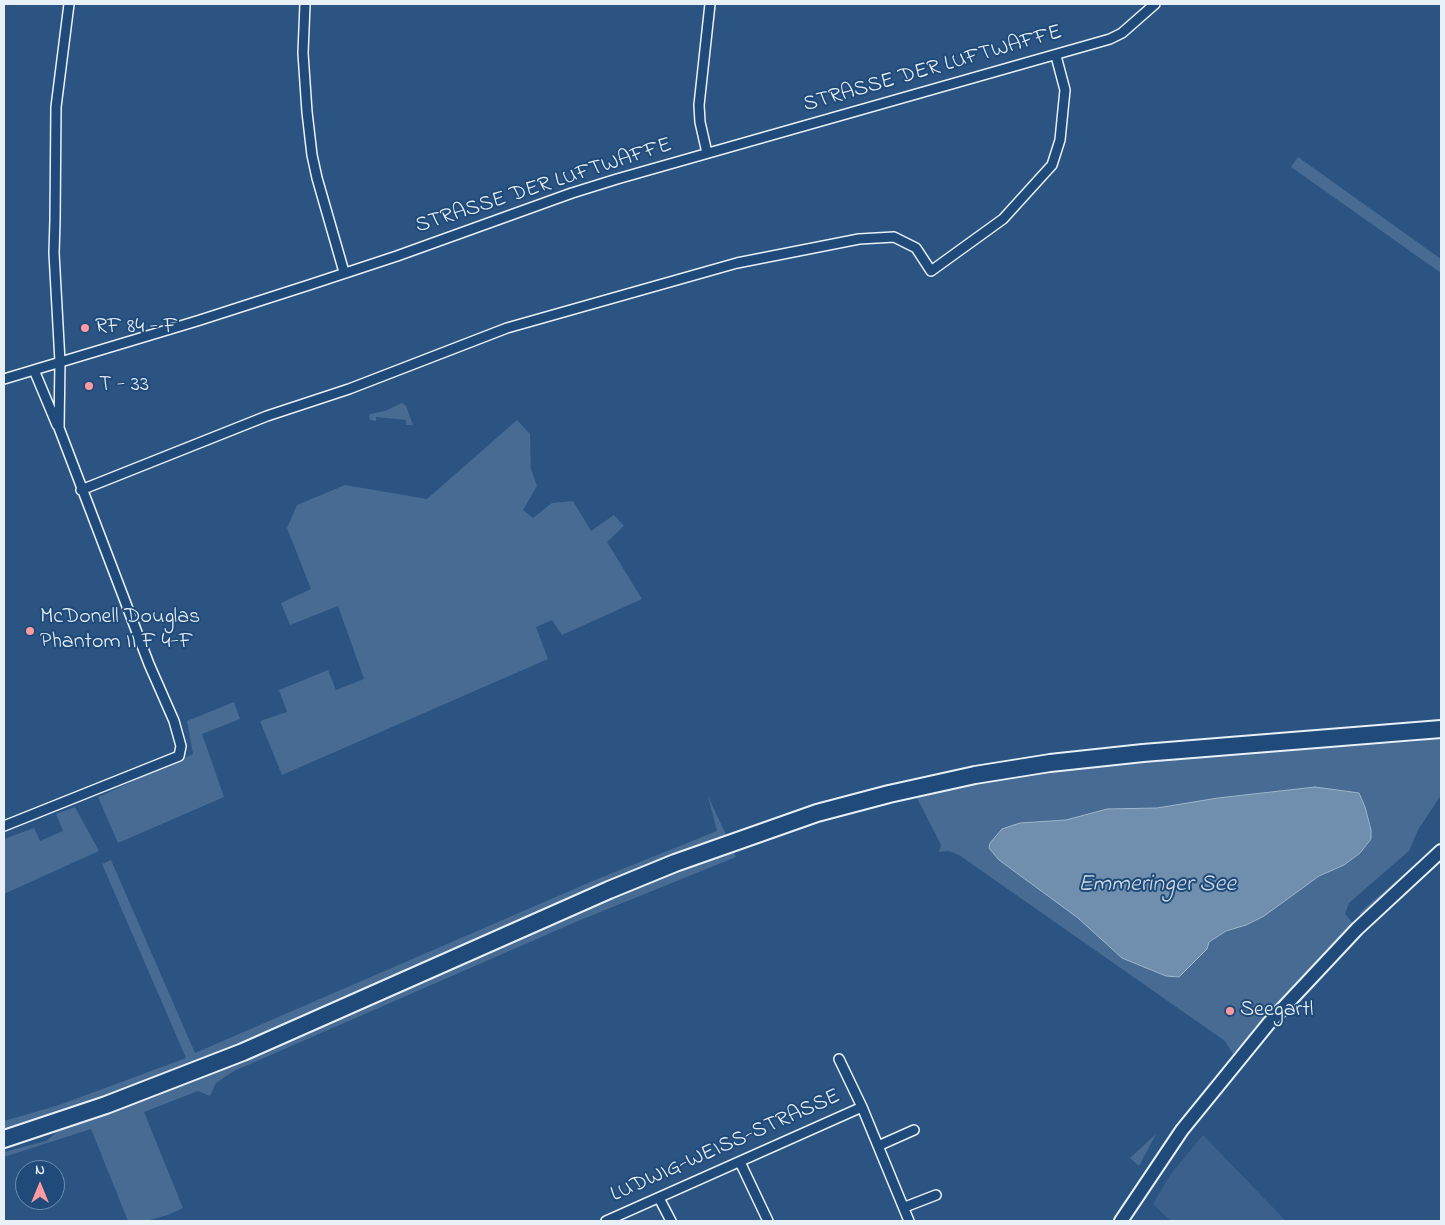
<!DOCTYPE html>
<style>
body{margin:0}
#map{position:relative;width:1445px;height:1225px;overflow:hidden;background:#2b5482;font-family:"Indie Flower",sans-serif}
canvas{display:block}
.frame{position:absolute;inset:0;border:5px solid #e8f1f8;pointer-events:none}
.north{position:absolute;left:15px;top:1160px;width:50px;height:50px;box-sizing:border-box;background:#1f4a7a;border:1px solid #6f8dac;border-radius:50%;rotate:0deg;font-size:14px;font-weight:700;line-height:20px;text-align:center;color:#e8f1f8}
.north::after{content:'';display:block;margin:auto;width:18px;height:22px;background:#ff9aa2;clip-path:polygon(50% 0,100% 100%,50% 72%,0 100%)}
</style>
<div id="map">
<canvas width="1445" height="1225"></canvas>
<div class="frame"></div>
<div class="north">N</div>
</div>
<script>
const c = document.querySelector('canvas').getContext('2d');
c.lineJoin = 'round';
function paint(path, color) {
  c.fillStyle = color;
  c.fill(path, 'evenodd');
}
function toPath(rows) {
  const path = new Path2D();
  for (const r of rows) {
    path.moveTo(r[0], r[1]);
    for (let i = 2; i < r.length; i += 2) path.lineTo(r[i], r[i + 1]);
  }
  return path;
}
function trace(path, color, width, dash) {
  c.strokeStyle = color;
  c.lineWidth = width;
  c.lineCap = dash ? 'butt' : 'round';
  c.setLineDash(dash || []);
  c.stroke(path);
}
function label(font, color, halo, rows, align = 'center') {
  c.font = font + ' "Indie Flower",sans-serif';
  c.lineWidth = 4;
  c.setLineDash([]);
  c.textBaseline = 'middle';
  c.strokeStyle = halo;
  c.fillStyle = color;
  for (const [text, x, y, turn = 0] of rows) {
    c.save();
    c.translate(x, y);
    c.rotate((+turn || 0) * Math.PI / 180);
    c.textAlign = isNaN(turn) ? turn : align;
    if (halo) c.strokeText(text, 0, 0);
    c.fillText(text, 0, 0);
    c.restore();
  }
}
const built = toPath([
 [1203,1135,1286,1221,1171,1221,1153,1204,1170,1175]
]);
const green = toPath([
 [1298,157,1441,259,1441,273,1291,167],
 [402,403,406,406,413,425,406,425,406,420,376,417,376,421,370,420,369,416,370,414,385,411],
 [517,420,530,434,531,469,537,486,523,510,533,518,552,503,573,501,591,531,614,515,624,526,607,542,642,599,562,635,552,620,536,627,548,659,282,775,260,721,287,712,279,690,328,670,336,690,364,679,338,606,290,625,281,603,311,589,287,528,297,505,345,485,427,499],
 [234,702,240,719,202,734,224,797,118,843,98,797,193,754,187,721],
 [1441,738,1441,795,1418,830,1409,851,1349,903,1345,914,1354,925,1295,984,1233,1054,1225,1041,959,855,949,851,939,852,941,845,917,798,976,783,1052,770,1144,760,1413,742],
 [1315,787,1359,793,1365,807,1371,830,1371,839,1360,853,1344,865,1319,876,1246,925,1226,931,1209,942,1207,949,1179,977,1078,918,999,860,989,848,1020,823,1066,820,1107,809,1157,808,1218,798],
 [708,796,727,837,241,1048,4,1135,4,1121,59,1105,186,1058,102,864,111,860,195,1053,595,880,717,831],
 [75,807,99,851,4,894,4,839,34,828,40,841,63,831,56,814],
 [1441,842,1441,848,1363,917,1359,913],
 [732,849,736,857,578,921,234,1071,216,1083,210,1096,198,1091,144,1112,183,1208,168,1215,146,1221,128,1221,91,1129,4,1157,4,1152,46,1141,62,1128,678,869],
 [1156,1134,1139,1166,1130,1158]
]);
const water = toPath([
 [1315,787,1359,793,1365,807,1371,830,1371,839,1360,853,1344,865,1319,876,1264,916,1246,925,1226,931,1209,942,1207,949,1179,977,1166,976,1122,958,1078,918,999,860,989,848,990,843,1002,829,1020,823,1066,820,1107,809,1157,808,1218,798,1315,787]
]);
const street = toPath([
 [305,4,303,53,307,112,312,155,317,178,344,272],
 [707,153,700,122,699,105,710,4],
 [34,370,57,425],
 [4,379,197,321,309,285,397,256,572,193,617,179,1110,39,1122,33,1155,4],
 [81,490,267,416,349,389,507,328,737,263,859,239,894,237,916,248,931,271,1003,219,1052,165,1060,140,1065,90,1056,56],
 [4,826,179,756,181,746,174,721,149,664,59,428,60,362,54,253,55,220,56,107,69,4],
 [839,1059,862,1107,909,1221],
 [878,1146,914,1130],
 [740,1162,768,1221],
 [659,1198,671,1221],
 [905,1207,936,1195],
 [606,1221,862,1107]
]);
const secondary = toPath([
 [1121,1221,1182,1130,1269,1023,1357,929,1441,851]
]);
const highway = toPath([
 [4,1139,106,1105,243,1052,609,890,675,863,817,813,889,794,975,775,1050,763,1143,753,1441,729]
]);
const markers = [
 [85,328,5,"#ff9aa2"],
 [89,386,5,"#ff9aa2"],
 [30,631,5,"#ff9aa2"],
 [1230,1011,5,"#ff9aa2"]
];
const streetNames = [
 ["STRASSE DER LUFTWAFFE",933,70,-16],
 ["STRASSE DER LUFTWAFFE",544,187,-18],
 ["LUDWIG-WEISS-STRASSE",726,1147,-24]
];
const poiNames = [
 ["RF 84 - F",95,328],
 ["T - 33",99,386],
 ["McDonell Douglas",40,618],
 ["Phantom II F 4-F",40,643],
 ["Seegartl",1240,1011]
];
const waterNames = [
 ["Emmeringer See",1157,886]
];
paint(built, '#3a608b');
paint(green, '#476b93');
paint(water, '#708ead');
trace(water, '#a0b6cb', 1);
trace(street, '#e8f1f8', 12);
trace(secondary, '#e8f1f8', 16);
trace(highway, '#e8f1f8', 20);
trace(street, '#1f4a7a', 9);
trace(secondary, '#1f4a7a', 12);
trace(highway, '#1f4a7a', 16);
for (const [x, y, r, color] of markers) {
  const dot = new Path2D();
  dot.arc(x, y, r, 0, 2 * Math.PI);
  c.fillStyle = color;
  c.fill(dot);
  trace(dot, '#1f4a7a', 2);
}
label('22px', '#e8f1f8', '#1f4a7a', streetNames);
label('22px', '#e8f1f8', '#1f4a7a', poiNames, 'left');
label('italic 24px', '#d0dde9', '#1f4a7a', waterNames);
</script>
